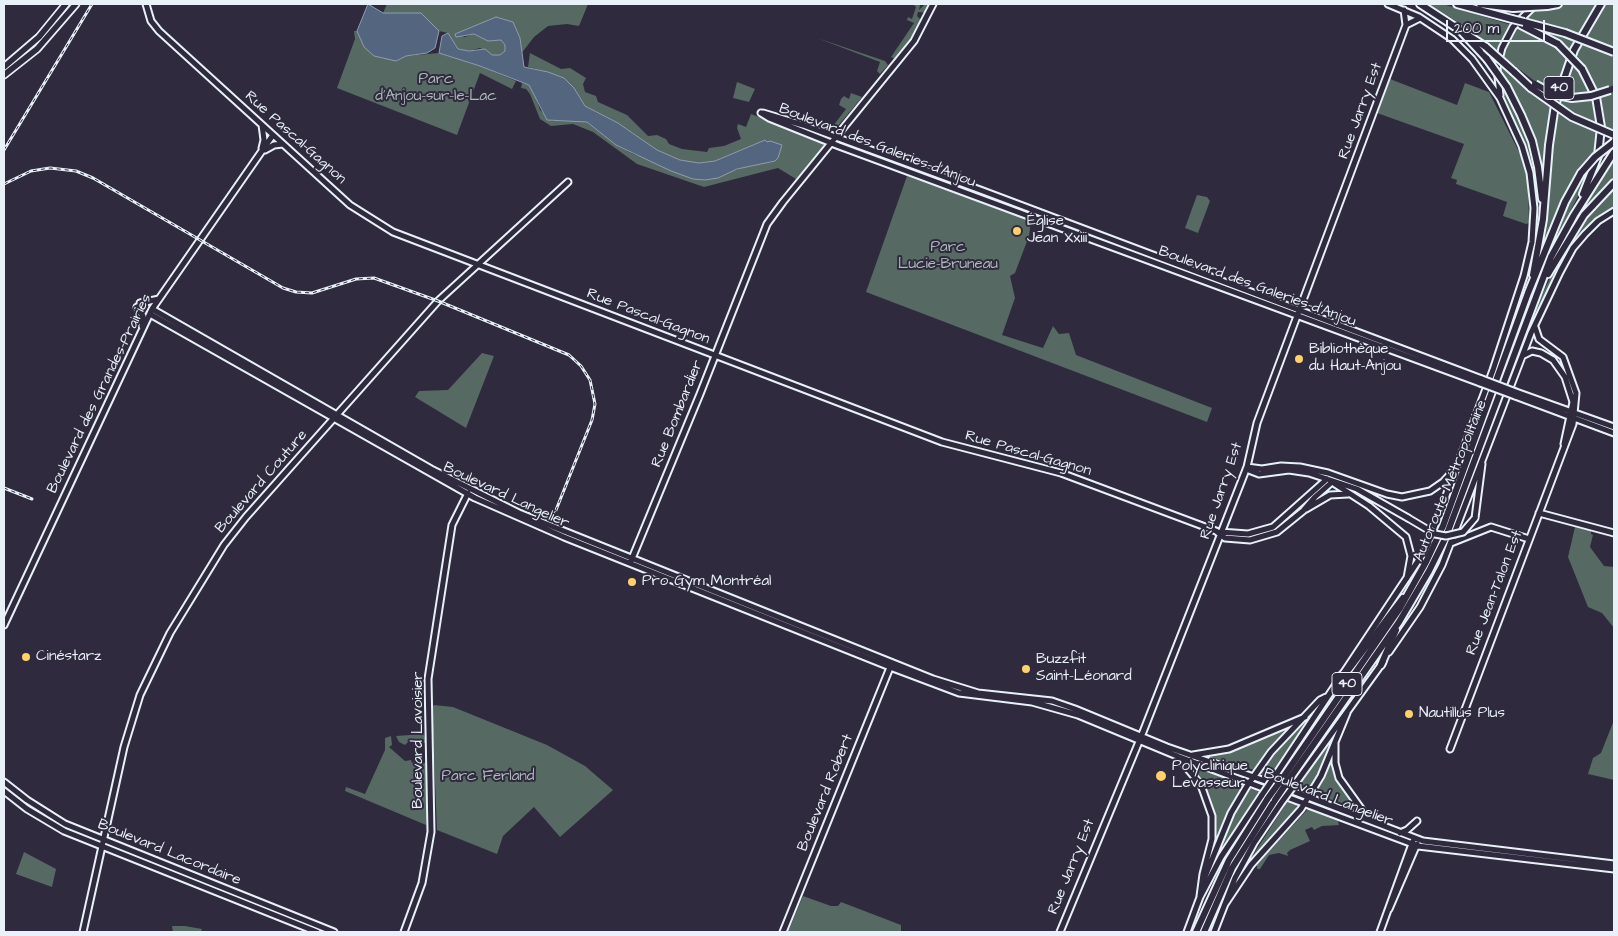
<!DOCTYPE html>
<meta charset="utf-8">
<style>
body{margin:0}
#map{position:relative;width:1618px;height:936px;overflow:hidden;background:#2f2a3d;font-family:"Architects Daughter",sans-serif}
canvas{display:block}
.frame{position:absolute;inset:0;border:5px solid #e8f1f8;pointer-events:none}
.scale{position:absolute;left:1446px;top:20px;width:99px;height:22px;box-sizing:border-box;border:2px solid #e8f1f8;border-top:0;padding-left:6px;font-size:15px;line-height:18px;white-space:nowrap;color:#e8f1f8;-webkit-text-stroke:4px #2f2a3d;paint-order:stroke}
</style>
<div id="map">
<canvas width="1618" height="936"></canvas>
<div class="frame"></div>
<div class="scale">200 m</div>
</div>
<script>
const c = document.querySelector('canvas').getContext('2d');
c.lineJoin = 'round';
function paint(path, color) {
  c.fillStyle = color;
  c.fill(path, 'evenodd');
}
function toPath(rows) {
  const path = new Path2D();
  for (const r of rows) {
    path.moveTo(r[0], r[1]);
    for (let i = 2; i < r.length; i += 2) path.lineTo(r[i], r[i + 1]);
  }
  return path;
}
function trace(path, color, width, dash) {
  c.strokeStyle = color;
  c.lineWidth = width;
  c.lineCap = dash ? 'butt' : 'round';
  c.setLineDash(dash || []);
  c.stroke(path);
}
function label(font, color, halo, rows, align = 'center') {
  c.font = font + ' "Architects Daughter",sans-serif';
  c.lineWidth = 4;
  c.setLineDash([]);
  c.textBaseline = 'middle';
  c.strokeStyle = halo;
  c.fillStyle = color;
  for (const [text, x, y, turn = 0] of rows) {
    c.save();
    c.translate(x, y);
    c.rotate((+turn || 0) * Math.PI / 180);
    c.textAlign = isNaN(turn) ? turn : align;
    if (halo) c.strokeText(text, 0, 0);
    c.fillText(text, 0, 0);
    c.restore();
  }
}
const green = toPath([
 [387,4,588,4,579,26,567,24,548,26,534,37,521,54,520,38,513,22,496,17,455,34,465,37,474,34,488,41,501,40,505,45,505,51,500,56,492,55,480,48,469,51,458,49,448,33,439,31,421,13,383,13],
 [913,4,920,5,919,10,925,4,933,4,930,13,918,12,917,16,925,24,899,61,891,57,914,23,907,20,908,17,912,19,916,7],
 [1429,4,1443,4,1511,25,1497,52,1464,26],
 [1567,4,1597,4,1578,35,1522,19,1531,11],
 [1605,4,1614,4,1614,50,1584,37],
 [1516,26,1547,40,1568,55,1555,92,1537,83,1502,56],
 [1528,26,1575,39,1570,51,1552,37],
 [354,31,357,31,364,47,396,61,406,56,439,53,480,66,516,81,512,89,480,73,457,135,337,88,355,39],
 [817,38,885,61,888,65,880,74,877,71,880,62],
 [1582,41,1614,55,1614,85,1598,93,1587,72,1575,56],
 [530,53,561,69,570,68,586,78,583,84,585,92,596,96,598,102,627,115,648,136,657,135,666,139,669,144,682,149,707,152,709,148,724,146,741,139,737,128,738,124,746,127,751,114,823,141,823,146,796,179,778,168,704,187,637,164,593,132,573,124,551,126,540,119,530,94,526,89,521,88,522,83,529,85,534,92,540,110,552,121,577,120,587,122,616,145,633,154,705,180,754,164,774,161,765,140,715,161,699,163,680,160,657,150,618,123,585,106,574,88,548,72,528,67],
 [1573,60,1580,70,1593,94,1561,94],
 [1500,64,1551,107,1543,175,1528,125,1518,103,1500,72],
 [1390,79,1457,105,1465,83,1489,92,1522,158,1528,182,1529,223,1526,224,1503,216,1507,202,1456,184,1457,180,1451,178,1464,144,1377,113],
 [1500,81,1524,126,1533,153,1539,200,1535,245,1536,204,1533,173,1524,145,1503,97],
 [737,82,755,89,749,102,733,98],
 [1614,91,1614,133,1604,130,1599,98],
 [851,93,862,97,853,108,851,104,853,108,836,128,833,126,846,109,839,105,841,99,844,96,849,99],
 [1560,99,1579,101,1595,99,1599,128,1558,106],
 [1557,111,1599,133,1597,152,1579,171,1568,189,1543,251,1542,251],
 [1614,158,1614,180,1590,204,1573,228,1571,226],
 [1595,161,1584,185,1546,257,1563,212,1579,180],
 [907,176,1031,221,1029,236,1015,273,1010,276,1015,298,1002,335,1043,348,1053,326,1059,334,1069,333,1076,355,1212,408,1207,422,866,292],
 [1614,187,1614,208,1587,227,1571,247,1544,299,1520,357,1517,358,1540,299,1562,253,1587,214],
 [1197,195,1207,197,1210,201,1198,233,1185,228],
 [482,353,494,356,466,428,415,397,419,391,448,390],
 [1575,527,1591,531,1591,534,1593,535,1590,547,1604,566,1614,567,1614,628,1602,613,1588,607,1568,557],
 [434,705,453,707,547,745,585,766,613,790,560,837,534,807,503,836,497,854,437,830,432,707],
 [1320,705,1270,777,1261,774,1260,771,1268,760],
 [1614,720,1614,780,1588,774,1593,758,1601,753],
 [1295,723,1254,770,1205,756,1234,750],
 [1337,730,1321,771,1309,790,1306,791,1298,788],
 [424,734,426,743,408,742,405,745,399,742,396,736],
 [391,736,392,745,389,747,405,761,411,760,412,763,419,760,422,763,427,763,428,812,426,825,345,791,346,787,365,794,385,750,385,738],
 [1333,753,1334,768,1359,812,1316,793],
 [1185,763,1242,783,1242,788,1229,811,1213,850,1215,825,1209,799,1198,778],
 [1248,788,1259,791,1256,796,1213,863,1234,813],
 [1287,802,1296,805,1297,808,1239,877],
 [1308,809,1338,821,1339,825,1322,826,1314,830,1312,827,1305,830,1310,841,1290,850,1287,853,1288,856,1279,853,1269,855,1260,869,1257,869,1257,865,1264,857],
 [24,852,56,869,52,887,16,874],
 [803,896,831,906,838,906,841,902,901,925,901,932,788,932],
 [172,926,185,926,202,929,201,932,173,932]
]);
const water = toPath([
 [368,4,383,13,421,13,439,31,435,48,427,53,406,56,396,61,374,56,364,47,357,31,368,4],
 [496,17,513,22,520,38,524,67,548,72,564,78,574,88,585,106,618,123,657,150,680,160,699,163,715,161,765,140,767,142,770,141,782,145,778,158,775,161,737,169,718,178,705,180,693,179,671,171,616,145,587,122,547,120,529,85,480,66,439,53,442,36,448,33,458,49,469,51,485,49,492,55,500,55,505,51,505,45,501,40,488,41,474,34,456,37,455,34,496,17]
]);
const secondary = toPath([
 [146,4,151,21,159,31,350,205,393,232,942,442,1061,473,1216,531,1225,538,1250,540,1277,532,1303,511,1315,497,1332,482],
 [1406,25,1420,18],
 [1500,95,1497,68,1502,48,1513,27,1534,6],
 [761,113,769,118,839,146,1480,383],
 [763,113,803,125,983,191,1482,379],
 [262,125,264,140,262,148],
 [265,150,274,145,283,144],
 [140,303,159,299],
 [137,307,143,316,142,326],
 [152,309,431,469,519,513,933,679,978,693,1052,701,1075,709,1167,747,1274,784],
 [150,314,475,498,564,537,890,667,959,693,1032,702,1078,715,1177,756,1418,846,1614,869],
 [1524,355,1532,351,1541,353,1553,360,1565,377,1573,402,1564,444],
 [1516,392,1614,427],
 [1515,396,1614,433],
 [1247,467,1262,469,1281,466,1300,467,1328,473,1387,494,1402,497,1430,491,1443,482,1455,469],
 [1246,469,1259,474,1289,470,1309,473,1357,489,1408,518],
 [1335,484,1369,506,1406,537,1411,556,1407,578],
 [1306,509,1330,495,1348,494],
 [1539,513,1614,533],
 [1475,518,1482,464],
 [1220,532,1248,534,1273,527,1327,479],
 [1451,543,1491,527,1529,539],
 [631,561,700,394,767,224,783,202,914,41,933,4],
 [4,625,152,309,273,135],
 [1389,652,1420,607,1442,565,1531,333,1560,272,1573,248,1585,234,1598,221,1614,211],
 [1335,743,1335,763,1339,778,1362,810,1365,819],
 [1450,749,1573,424,1576,393,1563,357,1539,339,1535,327],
 [1193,755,1229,749,1305,717],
 [1177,756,1201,785,1212,816,1212,839,1203,874,1200,896],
 [1275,776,1426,549,1493,370,1524,276,1532,242,1534,208,1530,173,1522,146,1500,98,1472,59,1452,39,1419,17,1388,4],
 [4,782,27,800,65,824,334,932],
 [1295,784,1383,662],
 [1287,789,1423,841,1614,864],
 [4,791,27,809,64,831,317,932],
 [1400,833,1407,830,1417,821],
 [1202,884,1231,813,1247,786,1271,752,1320,700,1326,697],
 [1225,904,1251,865,1301,809,1321,776,1347,713],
 [1389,909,1417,844],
 [83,932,124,747,140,695,170,633,224,545,246,517,438,301,568,182],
 [404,932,422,883,431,832,428,679,452,525,468,493],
 [783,932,891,665],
 [1060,932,1143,732,1247,467,1257,423,1406,25,1404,10],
 [1187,932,1200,897,1221,857,1262,795],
 [1214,932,1235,878,1254,843,1281,803],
 [1380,932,1413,841]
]);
const primary = toPath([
 [4,67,39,37,66,4],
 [4,75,37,49,76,4]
]);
const highway = toPath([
 [1420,4,1486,47],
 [1457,4,1512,19],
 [1480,4,1513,8],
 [1547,6,1558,4],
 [1524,22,1565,33],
 [1521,25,1558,44],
 [1462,32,1487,59],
 [1582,69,1596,97,1601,127,1598,156,1583,194],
 [1514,72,1531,88],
 [1507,87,1521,115,1532,141,1538,167,1542,199],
 [1548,274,1584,215,1614,183],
 [1533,275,1543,219,1549,145,1555,105,1574,50,1601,4],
 [1381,665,1396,630],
 [1342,675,1349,669,1403,598],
 [1282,779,1400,608,1426,562,1443,526,1528,293,1565,202,1581,173],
 [1288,781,1399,622,1429,571,1445,539,1551,257,1574,215,1614,152],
 [1196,932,1229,860,1268,798],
 [1204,932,1232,868,1275,800]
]);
const rail = toPath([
 [4,150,92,4],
 [4,184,31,171,50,168,76,171,93,178,283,288,296,292,312,293,356,279,374,278,438,301,569,355,581,366,590,380,595,404,592,420,552,520],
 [4,488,32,499]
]);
const secondaryBridge = toPath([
 [1482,379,1516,392],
 [1480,383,1515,396],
 [1408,518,1435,534,1446,536,1463,532,1475,518],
 [1262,795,1275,776],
 [1281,803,1295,784]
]);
const highwayBridge = toPath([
 [1513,8,1547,6],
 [1512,19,1524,22],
 [1565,33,1614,52],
 [1558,44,1582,69],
 [1486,47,1514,72],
 [1487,59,1507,87],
 [1535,84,1553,94,1572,98,1591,96,1610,90],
 [1531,88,1572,117,1614,135],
 [1581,173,1595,157,1614,142],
 [1268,798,1282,779],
 [1275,800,1288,781]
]);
const markers = [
 [1017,231,5,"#ffd166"],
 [1299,359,5,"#ffd166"],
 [632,582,5,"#ffd166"],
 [26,657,5,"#ffd166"],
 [1026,669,5,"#ffd166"],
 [1409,714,5,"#ffd166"],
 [1161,776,6,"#ffd166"]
];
const shields = [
 [1559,88,30],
 [1347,684,30]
];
const shieldNames = [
 ["40",1559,88],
 ["40",1347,684]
];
const parkNames = [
 ["Parc",436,80],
 ["d'Anjou-sur-le-Lac",436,97],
 ["Parc",948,248],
 ["Lucie-Bruneau",948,265],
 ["Parc Ferland",488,777]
];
const streetNames = [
 ["Rue Jarry Est",1361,111,-70],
 ["Rue Pascal-Gagnon",295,138,42],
 ["Boulevard des Galeries-d'Anjou",877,146,21],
 ["Boulevard des Galeries-d'Anjou",1257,287,20],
 ["Rue Pascal-Gagnon",648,317,21],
 ["Boulevard des Grandes-Prairies",100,394,-64],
 ["Rue Bombardier",678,414,-68],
 ["Rue Pascal-Gagnon",1028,454,16],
 ["Autoroute Métropolitaine",1451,481,-68],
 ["Boulevard Couture",262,482,-49],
 ["Rue Jarry Est",1222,491,-71],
 ["Boulevard Langelier",506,496,25],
 ["Rue Jean-Talon Est",1495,593,-69],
 ["Boulevard Lavoisier",419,740,-90],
 ["Boulevard Robert",826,793,-68],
 ["Boulevard Langelier",1328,798,21],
 ["Boulevard Lacordaire",169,853,22],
 ["Rue Jarry Est",1072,867,-68]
];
const poiNames = [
 ["Église",1027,222],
 ["Jean Xxiii",1027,239],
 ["Bibliothèque",1309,350],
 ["du Haut-Anjou",1309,367],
 ["Pro Gym Montréal",642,582],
 ["Cinéstarz",36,657],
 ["Buzzfit",1036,660],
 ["Saint-Léonard",1036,677],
 ["Nautillus Plus",1419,714],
 ["Polyclinique",1172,767],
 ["Levasseur",1172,784]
];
paint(green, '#566963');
paint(water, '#54667f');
trace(water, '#8f9eaf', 1);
trace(secondary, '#e8f1f8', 9);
trace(primary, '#e8f1f8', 9);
trace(highway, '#e8f1f8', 10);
trace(secondary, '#2f2a3d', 5);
trace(primary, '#2f2a3d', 5.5);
trace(highway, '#2f2a3d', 6);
trace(rail, '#e8f1f8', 3);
trace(rail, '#2f2a3d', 1, [4]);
trace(secondaryBridge, '#e8f1f8', 9, []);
trace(highwayBridge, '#e8f1f8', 10, []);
trace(secondaryBridge, '#2f2a3d', 5);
trace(highwayBridge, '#2f2a3d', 6);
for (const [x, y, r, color] of markers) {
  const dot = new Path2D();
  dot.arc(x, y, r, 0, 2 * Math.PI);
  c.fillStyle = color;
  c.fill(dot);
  trace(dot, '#2f2a3d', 2);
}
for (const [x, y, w] of shields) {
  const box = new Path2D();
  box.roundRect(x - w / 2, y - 11.5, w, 23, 4);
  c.fillStyle = '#2f2a3d';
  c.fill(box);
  trace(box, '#e8f1f8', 1);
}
label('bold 14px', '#e8f1f8', null, shieldNames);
label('15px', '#aebbbc', '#2f2a3d', parkNames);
label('15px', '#e8f1f8', '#2f2a3d', streetNames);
label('15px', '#e8f1f8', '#2f2a3d', poiNames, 'left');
</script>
